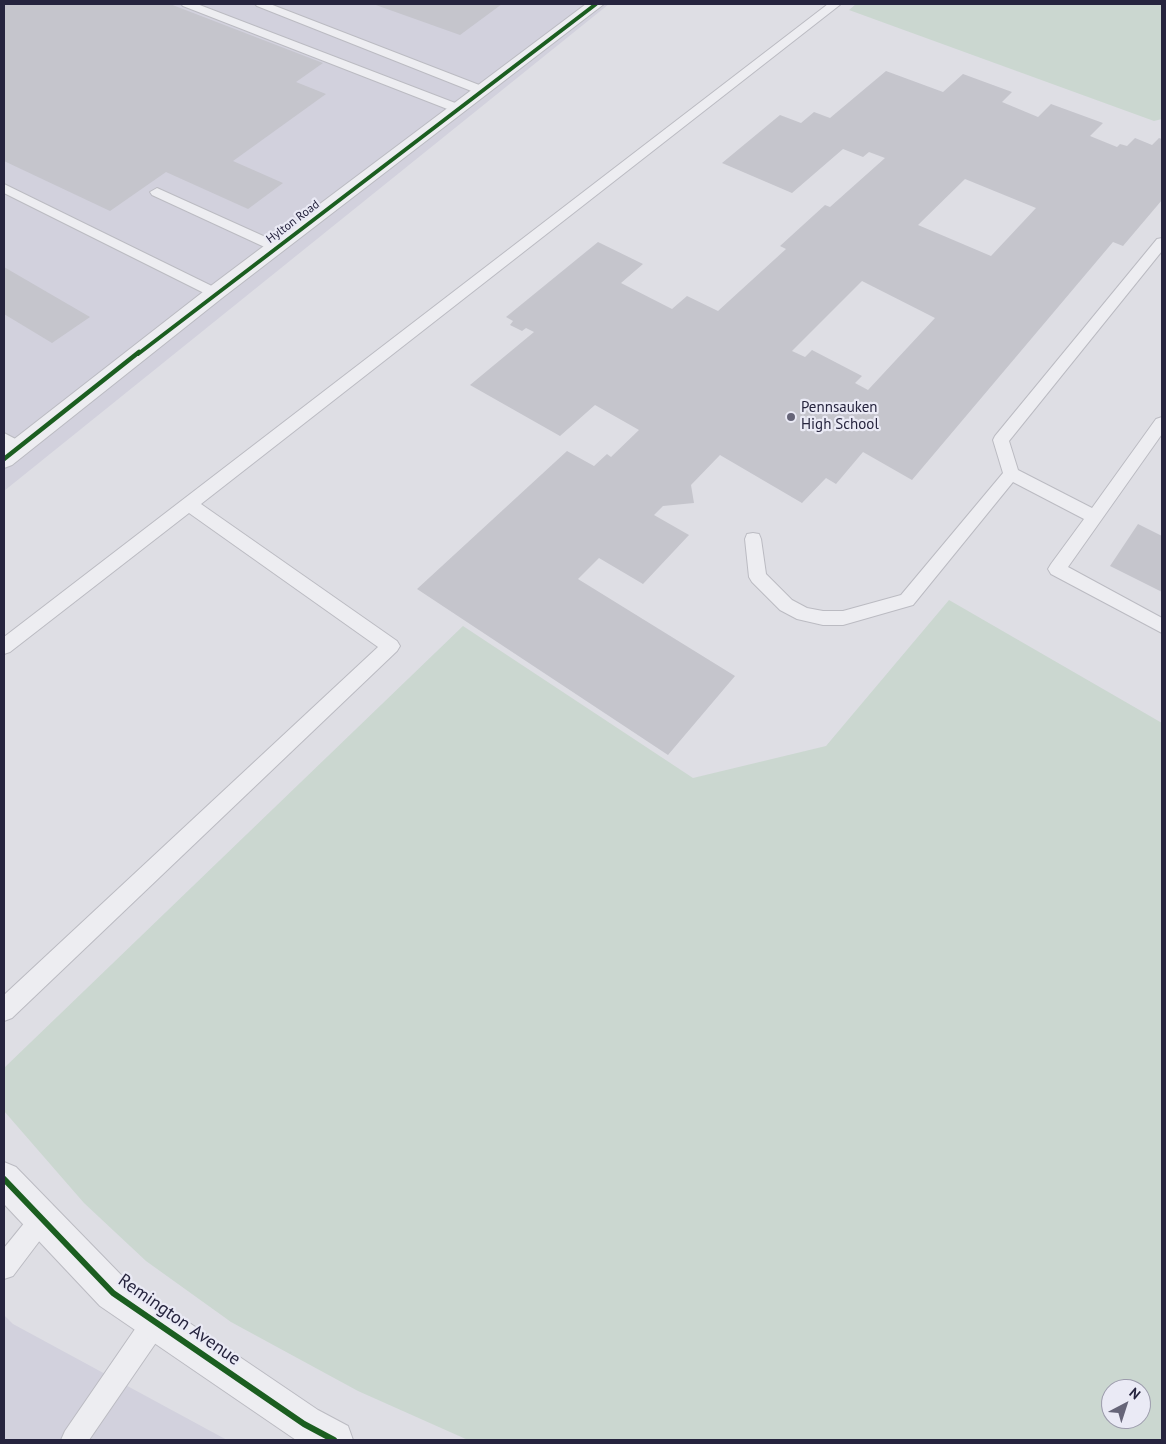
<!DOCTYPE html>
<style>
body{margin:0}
#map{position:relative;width:1166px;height:1444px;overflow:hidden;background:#dedee4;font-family:"PT Sans",sans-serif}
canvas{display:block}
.frame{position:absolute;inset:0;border:5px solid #26243e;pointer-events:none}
.north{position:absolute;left:1101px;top:1379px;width:50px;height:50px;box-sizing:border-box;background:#eaeaf5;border:1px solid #9c9bac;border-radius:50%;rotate:40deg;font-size:14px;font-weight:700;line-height:20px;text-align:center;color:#26243e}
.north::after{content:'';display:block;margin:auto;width:18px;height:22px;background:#666578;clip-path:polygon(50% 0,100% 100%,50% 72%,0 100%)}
</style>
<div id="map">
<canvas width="1166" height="1444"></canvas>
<div class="frame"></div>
<div class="north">N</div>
</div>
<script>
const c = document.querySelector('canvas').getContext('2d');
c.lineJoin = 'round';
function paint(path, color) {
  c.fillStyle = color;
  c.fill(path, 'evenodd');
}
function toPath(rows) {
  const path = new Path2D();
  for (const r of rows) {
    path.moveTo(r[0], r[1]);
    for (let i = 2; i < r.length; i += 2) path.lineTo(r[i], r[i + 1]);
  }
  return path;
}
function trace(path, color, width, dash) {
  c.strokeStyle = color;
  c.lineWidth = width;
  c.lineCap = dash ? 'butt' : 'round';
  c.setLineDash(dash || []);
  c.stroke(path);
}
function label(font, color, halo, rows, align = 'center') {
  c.font = font + ' "PT Sans",sans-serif';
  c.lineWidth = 4.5;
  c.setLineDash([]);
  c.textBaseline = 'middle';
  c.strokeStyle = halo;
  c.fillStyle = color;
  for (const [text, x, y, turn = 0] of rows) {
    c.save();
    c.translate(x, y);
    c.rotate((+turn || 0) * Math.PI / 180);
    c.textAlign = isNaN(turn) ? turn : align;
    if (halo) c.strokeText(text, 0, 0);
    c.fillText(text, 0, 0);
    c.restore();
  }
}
const built = toPath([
 [4,4,609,4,4,491],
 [4,1315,13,1324,227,1440,4,1440]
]);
const green = toPath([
 [856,4,1162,4,1162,119,1154,121,849,10],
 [949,600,1162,723,1162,1440,468,1440,358,1391,231,1322,146,1261,84,1203,4,1111,4,1068,463,626,693,778,826,746],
 [1111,1389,1141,1389,1141,1419,1111,1419]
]);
const building = toPath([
 [4,4,170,4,323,63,296,82,326,94,233,161,283,183,248,209,166,172,110,211,4,161],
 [373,4,502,4,460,35],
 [886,71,943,92,963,74,1012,92,1002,102,1038,117,1051,104,1103,123,1090,136,1117,147,1120,144,1127,146,1135,138,1152,145,1159,138,1162,139,1162,200,1123,246,1113,242,912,480,863,452,836,484,826,478,802,503,720,455,691,485,694,503,663,506,654,515,689,535,643,584,599,558,578,579,735,676,668,755,417,589,567,451,594,466,607,454,611,457,639,430,595,405,560,436,470,385,534,332,526,328,522,331,510,325,513,321,506,317,598,242,643,264,621,283,672,309,687,296,718,311,786,249,780,246,825,205,830,207,885,158,869,152,863,157,843,149,792,193,722,163,780,115,801,123,814,112,830,118],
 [965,179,1036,208,991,256,918,225],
 [862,281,935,318,868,390,855,383,862,376,812,350,805,357,792,351],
 [4,267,90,317,52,343,4,314],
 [1138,524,1162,536,1162,592,1110,566]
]);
const service = toPath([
 [181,4,197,4,463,106,465,109,463,112,455,112,183,6,181,4],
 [255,4,270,4,487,88,489,91,483,95,479,94,257,6,255,4],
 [828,4,841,4,201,504,397,641,400,646,397,651,12,1018,4,1021,4,995,378,647,189,513,10,652,4,654,4,637,828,4],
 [4,184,220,290,222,293,220,296,215,298,210,296,4,193,4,184],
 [157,188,281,244,283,247,281,250,271,250,152,195,150,192,157,188],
 [1162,238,1162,251,1009,441,1018,470,1092,508,1156,419,1162,417,1162,434,1068,567,1162,618,1162,633,1051,574,1048,569,1051,564,1084,519,1013,482,913,605,843,625,823,625,797,619,780,610,752,582,749,577,745,539,747,534,753,533,759,534,761,539,766,574,792,600,807,608,823,611,843,611,901,595,1003,473,993,440,995,436,1157,239,1162,238],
 [4,433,25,444,27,448,25,452,19,454,4,446,4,433],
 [42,1207,50,1211,54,1219,50,1227,13,1276,4,1279,4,1248,34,1211,42,1207],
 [155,1310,164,1313,167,1322,164,1331,89,1440,61,1440,65,1431,146,1313,155,1310]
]);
const tertiary = toPath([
 [586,4,604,4,222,298,12,465,4,468,4,447,208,288,586,4],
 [4,1162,16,1167,126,1280,318,1410,348,1426,353,1440,296,1440,100,1306,4,1204,4,1162]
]);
const cyclewayFar2 = toPath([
 [138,354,596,4]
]);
const cyclewayFar1 = toPath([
 [4,459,139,352]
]);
const cycleway = toPath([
 [4,1179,113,1293,304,1424,334,1440]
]);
const markers = [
 [791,417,5,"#666578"]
];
const farStreetnames = [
 ["Hylton Road",293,222,-37]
];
const poiNames = [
 ["Pennsauken",801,408],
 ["High School",801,425]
];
const nearStreetnames = [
 ["Remington Avenue",179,1320,35]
];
paint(built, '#d2d1dd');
paint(green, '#cbd7d0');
paint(building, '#c5c5cc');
trace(service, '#bbbbc2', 2);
trace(tertiary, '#bbbbc2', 2);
paint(service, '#ededf1');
paint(tertiary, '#ededf1');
trace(cyclewayFar2, '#1b5e20', 4);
trace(cyclewayFar1, '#1b5e20', 4.5);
trace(cycleway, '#1b5e20', 6);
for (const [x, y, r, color] of markers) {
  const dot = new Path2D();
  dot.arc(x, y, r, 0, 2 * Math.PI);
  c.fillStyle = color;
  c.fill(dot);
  trace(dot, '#eaeaf5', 2);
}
label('12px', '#26243e', '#eaeaf5', farStreetnames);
label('15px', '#26243e', '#eaeaf5', poiNames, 'left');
label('18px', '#26243e', '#eaeaf5', nearStreetnames);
</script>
